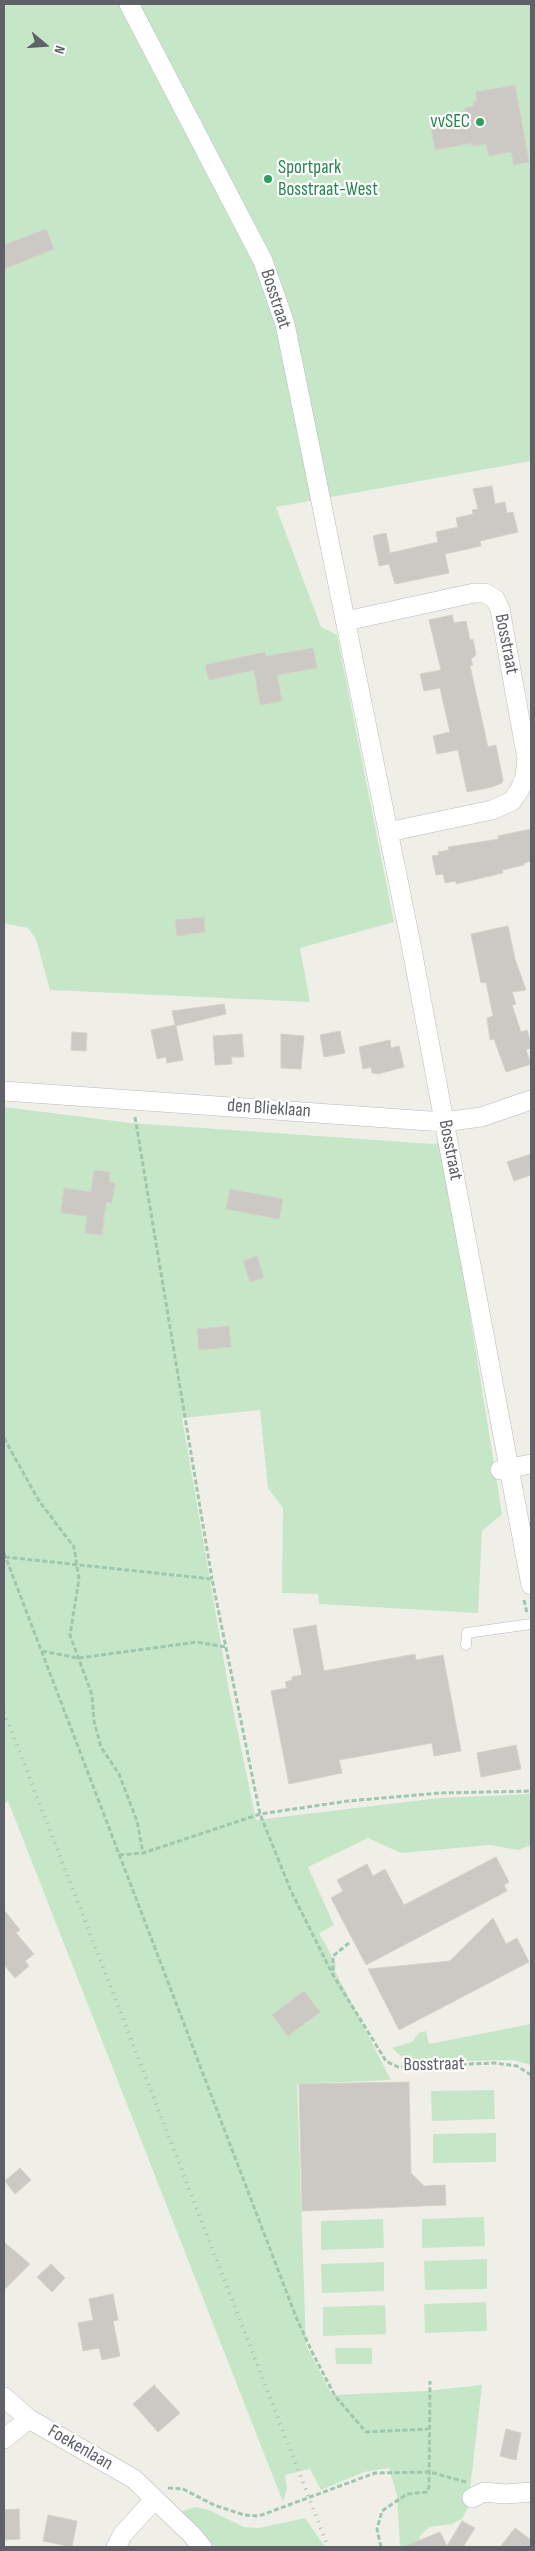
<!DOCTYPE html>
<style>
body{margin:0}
#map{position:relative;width:535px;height:2551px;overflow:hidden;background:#f0efe7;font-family:"Sofia Sans Condensed",sans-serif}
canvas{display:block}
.frame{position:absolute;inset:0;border:5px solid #5e6167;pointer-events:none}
.north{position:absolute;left:20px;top:20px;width:50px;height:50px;-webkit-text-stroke:4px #fff;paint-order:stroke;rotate:108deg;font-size:14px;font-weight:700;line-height:20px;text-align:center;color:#5e6167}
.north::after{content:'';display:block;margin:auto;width:18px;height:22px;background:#5e6167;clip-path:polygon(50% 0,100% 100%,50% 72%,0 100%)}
</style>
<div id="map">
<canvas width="535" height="2551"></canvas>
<div class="frame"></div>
<div class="north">N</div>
</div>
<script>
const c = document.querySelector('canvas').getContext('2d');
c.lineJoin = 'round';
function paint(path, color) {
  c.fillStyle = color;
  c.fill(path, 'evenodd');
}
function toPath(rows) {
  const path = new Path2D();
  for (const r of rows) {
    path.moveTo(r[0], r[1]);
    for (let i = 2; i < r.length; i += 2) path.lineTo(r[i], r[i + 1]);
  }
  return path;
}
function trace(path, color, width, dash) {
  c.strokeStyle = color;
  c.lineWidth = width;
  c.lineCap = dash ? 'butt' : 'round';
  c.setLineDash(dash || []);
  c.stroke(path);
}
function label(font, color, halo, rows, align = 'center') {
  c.font = font + ' "Sofia Sans Condensed",sans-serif';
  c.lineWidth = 4.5;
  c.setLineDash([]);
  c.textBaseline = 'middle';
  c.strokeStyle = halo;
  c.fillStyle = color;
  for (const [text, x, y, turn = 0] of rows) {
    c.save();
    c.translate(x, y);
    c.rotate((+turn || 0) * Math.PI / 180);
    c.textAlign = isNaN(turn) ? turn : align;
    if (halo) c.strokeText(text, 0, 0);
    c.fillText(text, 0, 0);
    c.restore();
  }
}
const green = toPath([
 [4,4,531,4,531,461,276,507,321,627,337,635,394,922,300,948,310,1002,50,990,36,939,28,928,4,923],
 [4,1107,131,1123,433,1144,442,1141,502,1514,482,1531,478,1613,319,1604,318,1594,282,1593,283,1508,268,1488,260,1410,182,1418,229,1690,256,1820,439,1798,531,1794,531,1845,518,1850,490,1845,401,1853,368,1838,308,1867,334,1925,319,1933,336,1964,335,1971,391,2080,297,2084,306,2345,332,2395,426,2391,482,2385,468,2507,462,2519,452,2524,429,2527,420,2536,419,2547,400,2547,397,2495,389,2468,364,2472,321,2490,310,2469,285,2475,287,2488,283,2502,8,1801,4,1804],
 [531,2024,531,2065,514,2060,407,2062,392,2048,412,2042,419,2033,426,2031,429,2044],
 [494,2090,495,2119,432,2121,431,2091],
 [496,2133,496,2162,433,2163,433,2134],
 [484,2217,485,2246,422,2248,422,2219],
 [383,2219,384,2248,321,2250,321,2221],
 [487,2259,487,2289,425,2290,424,2261],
 [384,2262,384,2291,322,2293,321,2264],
 [486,2302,487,2331,425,2333,424,2304],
 [385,2305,386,2334,323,2336,323,2307],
 [335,2348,372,2348,372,2364,336,2364],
 [195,2507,209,2510,244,2527,259,2528,305,2518,325,2547,210,2547,180,2512]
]);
const building = toPath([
 [515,85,529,162,514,165,511,152,489,156,486,144,472,146,472,143,435,150,429,117,465,111,465,108,474,106,473,101,477,101,476,92,515,85],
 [46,229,54,249,4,269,4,245,46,229],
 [492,486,495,504,505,502,507,513,513,512,518,532,480,541,481,546,445,554,449,573,395,584,389,564,379,566,373,536,386,533,390,553,438,542,436,532,458,527,456,518,473,514,472,510,478,509,473,489,492,486],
 [452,615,454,623,466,621,470,640,473,639,476,655,471,659,473,665,470,666,488,747,496,745,503,780,502,783,492,787,467,792,458,750,437,754,433,736,450,732,440,688,424,691,420,674,441,670,429,620,452,615],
 [313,648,317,668,277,675,282,701,260,705,254,670,209,680,205,665,265,652,266,656,313,648],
 [531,829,531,861,524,863,524,865,502,870,503,873,456,884,456,881,445,883,443,874,436,875,432,856,439,855,438,852,449,850,448,847,499,839,498,836,531,829],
 [204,917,205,932,177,936,175,920,204,917],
 [508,926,515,959,526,990,512,992,516,1004,512,1005,521,1032,527,1030,531,1044,531,1048,526,1050,531,1064,506,1072,494,1039,490,1040,487,1018,493,1016,486,982,481,983,471,934,508,926],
 [224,1004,226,1014,176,1026,183,1060,167,1063,166,1057,157,1059,151,1030,175,1025,172,1011,224,1004],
 [340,1031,345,1053,324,1057,320,1035,340,1031],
 [72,1032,87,1033,86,1051,71,1050,72,1032],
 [242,1034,244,1057,231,1057,232,1064,215,1065,213,1036,242,1034],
 [281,1034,304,1036,301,1069,281,1068,281,1034],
 [390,1040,391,1048,399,1046,404,1067,378,1074,372,1073,371,1067,363,1069,359,1047,390,1040],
 [531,1154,531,1175,514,1181,507,1162,531,1154],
 [94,1170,110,1172,109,1182,115,1183,112,1203,106,1202,102,1235,85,1233,87,1216,61,1213,64,1188,91,1192,94,1170],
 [230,1189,283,1199,279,1219,226,1209,230,1189],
 [257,1256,264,1278,250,1282,243,1261,257,1256],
 [229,1326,231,1347,199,1350,197,1329,229,1326],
 [316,1625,324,1671,415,1654,416,1660,443,1655,461,1751,434,1756,432,1743,339,1760,342,1773,289,1784,271,1691,287,1688,285,1682,292,1680,292,1677,302,1675,293,1629,316,1625],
 [516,1745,521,1769,481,1777,477,1753,516,1745],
 [496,1857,509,1882,504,1885,507,1891,366,1965,331,1898,343,1891,337,1880,367,1864,373,1876,385,1869,404,1905,496,1857],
 [4,1910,20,1930,16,1933,34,1954,25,1961,29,1966,15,1978,4,1965,4,1910],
 [493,1918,506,1944,517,1938,529,1962,399,2030,368,1969,450,1961,493,1918],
 [304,1991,320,2012,288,2036,272,2015,304,1991],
 [409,2082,411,2173,424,2186,445,2185,446,2205,302,2211,299,2084,409,2082],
 [20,2168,31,2180,15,2194,5,2181,20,2168],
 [4,2242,30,2264,4,2290,4,2242],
 [51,2264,65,2278,52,2292,37,2277,51,2264],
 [113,2294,118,2320,113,2321,120,2356,102,2360,99,2348,83,2351,78,2323,93,2320,89,2299,113,2294],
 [154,2385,180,2413,158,2432,133,2404,154,2385],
 [506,2429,521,2433,516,2460,500,2456,506,2429],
 [19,2509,20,2539,4,2540,4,2510,19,2509],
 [48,2515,77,2521,72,2547,43,2541,48,2515],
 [462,2521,475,2528,463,2547,403,2547,440,2532,447,2546,462,2521],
 [515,2528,531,2540,531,2547,500,2547,515,2528]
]);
const path = toPath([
 [135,1117,212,1579],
 [4,1438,39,1501,74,1547,79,1579,70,1635,92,1695,94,1721,101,1747,119,1774,137,1821,143,1853],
 [4,1553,296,2317,312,2352,335,2396,366,2432,428,2429],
 [5,1557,212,1579,260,1814,291,1891,333,1975],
 [524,1600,527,1613],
 [42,1651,78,1658,197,1642,226,1647],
 [119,1855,143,1853,260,1814,348,1801,440,1793,531,1791],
 [349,1943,333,1956,333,1975,386,2061,398,2067,494,2063,517,2066,531,2075],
 [168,2488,183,2489,214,2505,244,2515,259,2516,375,2473,430,2472,466,2482],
 [381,2547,377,2529,382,2511,407,2494,427,2492,429,2487,430,2381]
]);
const service = toPath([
 [466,1645,467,1633,531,1624]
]);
const minor = toPath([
 [129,4,263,261,285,324,410,939,531,1585],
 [346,621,474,593,485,593,495,599,500,609,527,759,525,777,520,789,512,801,492,810,388,832],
 [4,1091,444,1122,481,1117,531,1100],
 [500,1470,531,1464],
 [4,2397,29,2419,134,2479,192,2535,202,2547],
 [4,2439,29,2419],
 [472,2498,484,2492,505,2494,531,2492],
 [116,2547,123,2534,154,2500]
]);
const rail = toPath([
 [4,1712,328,2547]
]);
const markers = [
 [480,122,5,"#2e9e5b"],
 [268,179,5,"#2e9e5b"]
];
const leisureNames = [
 ["vvSEC",470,122],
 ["Sportpark",278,168,"left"],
 ["Bosstraat-West",278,190,"left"]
];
const streetNames = [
 ["Bosstraat",275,299,72],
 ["Bosstraat",506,644,79],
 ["den Blieklaan",269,1109,4],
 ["Bosstraat",450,1150,79],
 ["Bosstraat",434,2065,-1],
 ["Foekenlaan",80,2448,30]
];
paint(green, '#c5e7c8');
paint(building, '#ccc9c4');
trace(building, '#d5d1c5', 1);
trace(service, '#b7b9bd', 11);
trace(minor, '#b7b9bd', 20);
trace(path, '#9ec7ae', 3, [5, 2.5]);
trace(service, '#fff', 10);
trace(minor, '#fff', 19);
trace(rail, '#b7b8b8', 4, [1, 6]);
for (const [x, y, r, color] of markers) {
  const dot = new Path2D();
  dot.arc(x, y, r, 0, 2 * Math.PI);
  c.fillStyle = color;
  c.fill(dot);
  trace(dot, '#fff', 2);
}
label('19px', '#27864d', '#fff', leisureNames, 'right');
label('19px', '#5e6167', '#fff', streetNames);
</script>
